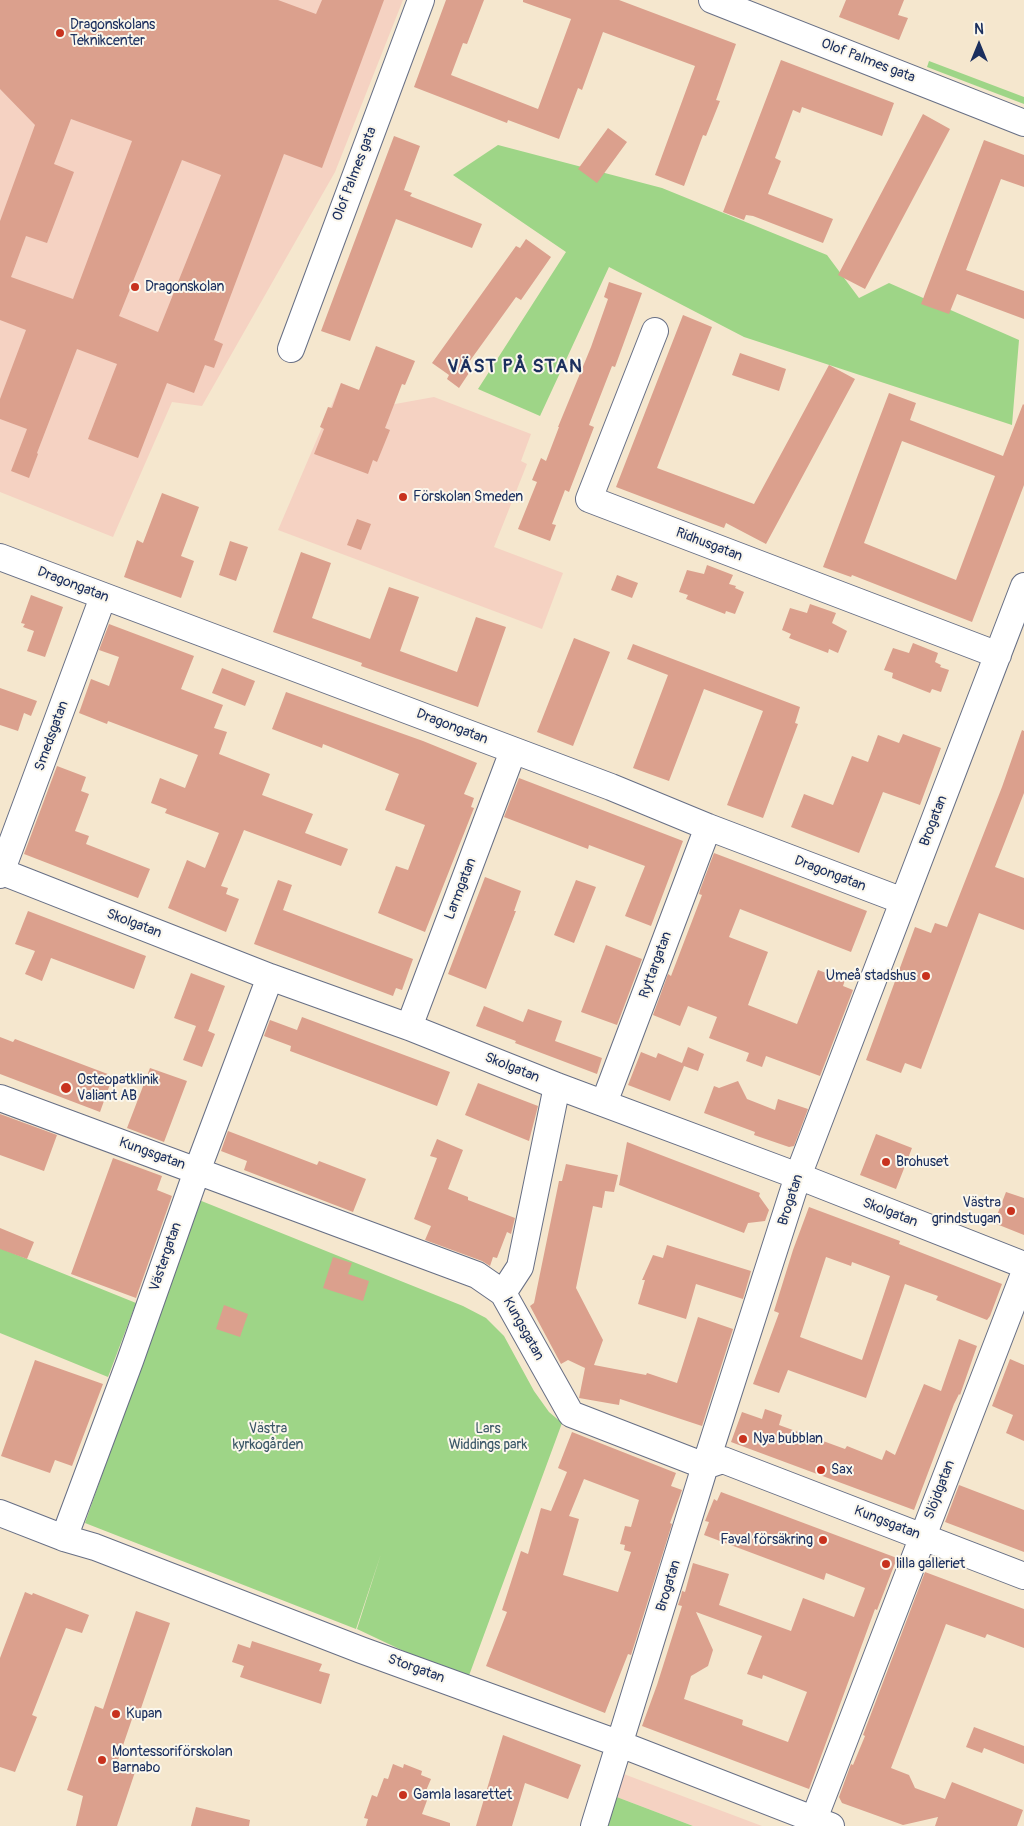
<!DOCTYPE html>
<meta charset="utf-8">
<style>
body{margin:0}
#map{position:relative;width:1024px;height:1826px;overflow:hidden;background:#f5e7ce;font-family:Pangolin,sans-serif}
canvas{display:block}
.north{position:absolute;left:954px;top:20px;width:50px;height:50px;-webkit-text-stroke:4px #fbf7ec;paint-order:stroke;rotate:0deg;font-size:14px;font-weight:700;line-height:20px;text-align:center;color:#1b2f5e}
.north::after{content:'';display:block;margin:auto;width:18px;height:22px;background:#1b2f5e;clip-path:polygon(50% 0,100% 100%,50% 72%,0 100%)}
</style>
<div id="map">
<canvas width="1024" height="1826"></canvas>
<div class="north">N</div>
</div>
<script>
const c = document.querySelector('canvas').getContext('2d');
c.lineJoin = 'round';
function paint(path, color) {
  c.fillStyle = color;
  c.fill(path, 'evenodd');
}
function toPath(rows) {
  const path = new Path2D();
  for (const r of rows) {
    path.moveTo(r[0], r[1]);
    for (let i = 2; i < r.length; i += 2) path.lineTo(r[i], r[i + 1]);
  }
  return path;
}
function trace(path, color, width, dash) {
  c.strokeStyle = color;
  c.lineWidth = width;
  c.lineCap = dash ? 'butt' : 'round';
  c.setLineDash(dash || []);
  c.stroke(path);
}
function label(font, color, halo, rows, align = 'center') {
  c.font = font + ' Pangolin,sans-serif';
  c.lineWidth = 4;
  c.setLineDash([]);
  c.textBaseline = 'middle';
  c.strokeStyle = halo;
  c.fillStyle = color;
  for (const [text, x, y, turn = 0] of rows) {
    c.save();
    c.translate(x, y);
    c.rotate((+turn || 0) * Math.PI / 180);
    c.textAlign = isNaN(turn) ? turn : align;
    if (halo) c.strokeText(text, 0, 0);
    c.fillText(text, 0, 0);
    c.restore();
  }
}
const built = toPath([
 [0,0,403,0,335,172,202,406,172,402,113,537,0,492],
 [341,383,395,404,434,397,531,434,521,461,527,464,494,547,563,573,542,629,278,530],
 [621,1773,762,1826,693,1826,614,1796]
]);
const green = toPath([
 [929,61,1024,97,1024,104,927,67],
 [498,145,662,188,827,255,859,298,889,283,1019,340,1012,425,744,337,609,267,540,416,478,389,566,252,453,175],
 [199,1200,463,1306,486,1318,504,1336,534,1391,549,1412,562,1423,467,1681,357,1629,381,1554,356,1629,85,1523],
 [0,1248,136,1303,108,1377,0,1333],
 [614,1796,693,1826,604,1826]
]);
const building = toPath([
 [0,0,278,0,316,14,322,0,384,0,322,168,284,154,214,340,223,344,214,368,205,365,194,393,167,383,138,458,88,439,117,364,77,349,37,453,38,454,29,478,11,471,27,429,0,419,0,399,26,330,0,320,0,221,35,125,0,89],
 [71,119,132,141,73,299,11,277,26,236,47,243,74,172,54,164],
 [182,160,221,175,158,332,119,316],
 [446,0,484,0,467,44,463,43,451,75,538,109,571,19,523,2,523,0,619,0,736,44,716,100,720,101,706,136,703,135,684,186,655,175,695,66,603,32,582,90,578,88,559,139,508,120,507,123,414,87],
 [846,0,904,0,898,15,908,18,899,40,839,17],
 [781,60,894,103,882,136,802,107,800,113,793,110,775,158,781,161,768,194,833,219,823,243,753,216,746,215,744,220,723,212],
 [923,114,950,129,865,289,838,275],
 [608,128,627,142,597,183,578,169],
 [394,136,420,146,404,190,412,193,410,196,482,224,472,248,396,219,350,341,321,331],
 [984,140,1024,155,1024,187,1001,179,966,270,1024,291,1024,319,957,294,949,314,921,304],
 [526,239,551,257,521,300,516,297,464,369,469,373,459,388,447,379,449,375,432,363,516,246,520,248],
 [609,282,642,293,615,367,612,366,589,425,594,427,569,492,565,490,552,524,556,525,550,541,518,529,537,482,532,480,541,458,546,461,559,427,558,427,591,347,608,299,604,297],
 [683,315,712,327,657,468,754,504,829,365,855,379,766,544,726,523,724,528,616,487],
 [376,346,415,361,405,385,402,384,385,428,390,430,377,462,373,460,368,474,314,454,324,429,320,427,328,407,332,408,341,383,359,390],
 [740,353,786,369,779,391,732,375],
 [889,393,916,403,910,420,1003,456,1023,404,1024,405,1024,485,972,622,852,575,851,577,823,567],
 [902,441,995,476,956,580,864,543],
 [162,493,199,507,181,556,194,561,181,598,124,577,137,540,143,543],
 [357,519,371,524,361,550,347,545],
 [230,541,248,547,236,581,219,575],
 [301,552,331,563,312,618,370,639,389,587,419,597,400,651,457,672,476,617,506,627,478,707,361,666,362,663,273,632],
 [707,565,733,575,729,584,736,586,735,588,744,592,735,614,726,611,725,614,686,599,688,595,679,592,687,570,704,574],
 [617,575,638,583,632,598,611,590],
 [31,595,63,607,45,657,27,651,34,631,23,627,25,624,21,623],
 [810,604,836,613,832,623,847,631,838,653,829,649,828,653,789,638,791,634,782,630,790,608,807,613],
 [109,624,194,656,181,689,223,705,214,728,227,732,219,754,270,774,262,795,313,814,305,833,348,849,341,866,244,830,221,886,228,888,226,894,239,899,226,932,168,908,187,860,205,868,219,833,165,813,167,809,151,803,160,778,185,788,198,755,108,721,107,724,79,713,91,679,109,686,119,657,99,650],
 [574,638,610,652,573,746,537,732],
 [913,643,938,653,935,662,941,665,940,667,949,670,941,692,932,689,930,693,892,678,893,673,884,670,893,648,909,653],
 [633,644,800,707,795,723,798,724,763,818,727,805,763,711,704,689,669,781,633,768,668,675,627,659],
 [222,668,255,681,245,706,212,693],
 [0,688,37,701,31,716,24,713,18,731,0,725],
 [286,692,423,741,477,763,464,794,474,798,471,807,474,808,425,932,378,913,396,866,408,870,425,825,385,810,399,774,323,744,322,748,272,729],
 [1022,730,1024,731,1024,793,995,867,1024,878,1024,930,979,913,921,1069,905,1063,901,1073,866,1060,915,927,931,933,935,923,947,927,1002,787],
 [903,734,941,748,920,805,883,792,859,853,791,827,804,794,833,805,852,756,868,762,878,735,899,743],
 [57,766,86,777,81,791,89,794,75,831,89,836,86,844,150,869,138,898,24,854],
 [519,778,683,841,651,926,625,916,645,866,589,845,588,849,504,817],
 [714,853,867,911,851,952,740,909,729,937,768,952,748,1005,797,1024,818,970,845,980,843,986,853,990,820,1076,766,1056,762,1067,746,1061,749,1053,709,1038,717,1017,688,1006,680,1026,653,1015,668,974,671,976,702,895,699,894,700,890],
 [485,877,521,891,514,911,516,911,486,989,448,974],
 [278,880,292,885,283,910,413,959,402,990,396,988,393,996,254,944],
 [576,880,596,887,574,943,554,935],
 [28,911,146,956,134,989,51,958,42,981,25,974,35,951,15,944],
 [606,945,642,959,617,1025,581,1012],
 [191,973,225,986,208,1031,206,1030,215,1034,202,1067,183,1060,196,1026,174,1018],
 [484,1006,523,1022,528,1009,562,1021,555,1041,602,1058,597,1074,515,1043,516,1041,476,1026],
 [302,1017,450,1072,437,1106,290,1051,291,1046,264,1036,270,1020,297,1030],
 [0,1037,13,1042,15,1039,113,1076,100,1112,0,1074],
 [688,1047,704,1054,698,1071,684,1066,670,1101,628,1085,641,1052,656,1058,658,1053,682,1063],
 [150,1068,187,1081,164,1142,127,1128],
 [738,1081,747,1099,775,1110,778,1099,808,1109,794,1146,789,1147,754,1135,755,1132,704,1113,714,1086,719,1088],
 [478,1083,538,1106,529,1141,465,1115],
 [0,1114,57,1135,44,1171,0,1155],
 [228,1131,317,1165,319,1161,366,1179,353,1212,244,1170,247,1161,221,1151],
 [876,1134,912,1148,896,1189,860,1175],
 [437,1139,463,1150,448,1189,468,1197,468,1200,515,1218,511,1234,507,1232,497,1258,493,1257,490,1266,482,1261,425,1240,431,1226,414,1219,437,1158,430,1156],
 [627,1142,760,1193,759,1196,769,1210,765,1221,748,1223,744,1233,619,1185],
 [113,1158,162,1176,157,1190,172,1196,136,1298,71,1274],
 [566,1164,618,1175,614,1192,605,1191,602,1208,593,1206,576,1288,603,1340,594,1365,646,1375,647,1373,677,1383,698,1317,733,1329,702,1426,620,1399,619,1405,579,1398,585,1368,568,1360,561,1364,530,1306,534,1303,559,1181,562,1181],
 [1006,1192,1024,1198,1024,1235,994,1223],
 [809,1207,900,1241,899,1244,1002,1284,990,1316,987,1320,936,1300,938,1296,905,1284,866,1398,788,1370,779,1393,753,1384,779,1313,774,1311,793,1250],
 [826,1257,851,1266,852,1262,890,1276,862,1360,800,1337],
 [0,1228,34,1242,27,1259,0,1249],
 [667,1245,751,1271,743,1299,696,1284,686,1319,638,1304,645,1280,642,1280,653,1255,663,1258],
 [333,1257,352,1263,348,1274,369,1281,363,1301,323,1288],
 [224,1305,248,1314,240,1337,216,1329],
 [959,1339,977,1346,960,1395,959,1394,954,1404,914,1510,731,1442,742,1412,762,1419,765,1409,782,1415,779,1425,845,1449,847,1446,882,1460,886,1450,895,1455,924,1384,941,1391],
 [1010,1359,1024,1365,1024,1441,1006,1433,1013,1415,992,1406],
 [35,1360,103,1384,72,1466,55,1460,50,1473,1,1456],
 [572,1432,676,1473,671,1486,682,1490,670,1523,672,1524,631,1655,628,1654,605,1713,486,1666,507,1612,502,1610,521,1551,528,1554,541,1508,551,1511,567,1472,558,1468],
 [584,1479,639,1500,631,1527,625,1526,620,1544,625,1545,624,1550,631,1552,618,1592,563,1575,579,1519,569,1516],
 [959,1485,1024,1510,1024,1552,945,1522],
 [721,1492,897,1558,877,1610,875,1609,809,1789,642,1726,657,1685,682,1606,678,1605,681,1596,682,1591,685,1592,693,1563,729,1574,719,1605,791,1631,803,1598,854,1617,865,1588,826,1573,824,1580,704,1535,709,1522,705,1521,714,1499,717,1501],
 [696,1612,762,1636,747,1674,762,1679,763,1675,807,1692,788,1742,742,1725,743,1720,684,1699,691,1676,708,1666,713,1650],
 [925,1572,1024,1609,1024,1648,987,1634,985,1638,946,1624,891,1768,909,1775,915,1788,945,1799,952,1782,1023,1810,1017,1826,935,1826,938,1817,903,1825,842,1803,839,1797,851,1764,853,1765,865,1736,863,1735],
 [25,1592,32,1595,33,1593,89,1615,82,1633,66,1628,32,1715,37,1717,15,1772,0,1767,0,1658],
 [136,1611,170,1623,137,1720,132,1719,117,1763,136,1769,117,1826,76,1826,83,1796,67,1790,95,1706,103,1709],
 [252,1641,322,1664,319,1671,330,1674,321,1704,240,1677,244,1666,232,1662,238,1644,250,1648],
 [974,1727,1024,1746,1024,1764,984,1748,982,1753,966,1747],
 [503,1735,581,1765,568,1799,525,1783,512,1826,476,1826],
 [393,1764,403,1768,404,1764,422,1771,421,1775,431,1779,425,1793,429,1795,422,1814,450,1823,450,1826,366,1826,368,1819,364,1818,372,1795,377,1797,384,1778,388,1779],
 [196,1807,250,1820,249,1826,191,1826]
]);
const minor = toPath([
 [712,0,1024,123],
 [655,331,589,499,998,655],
 [291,349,421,0],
 [0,557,611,787,708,827,903,901],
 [0,871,270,977,409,1027,557,1086,798,1176,1024,1265],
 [0,875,103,597],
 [409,1027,513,751],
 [0,1098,477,1275,503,1293,571,1414,705,1466,723,1460,1024,1576],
 [604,1103,708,827],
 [503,1293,520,1267,557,1086],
 [0,1513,64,1538,95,1547,361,1650,620,1744,831,1826],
 [64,1538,130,1361,197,1171,270,977],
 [814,1819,1024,1274],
 [594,1826,705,1466,798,1176,1024,586]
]);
const markers = [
 [60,33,5,"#c8321e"],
 [135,287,5,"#c8321e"],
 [403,497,5,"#c8321e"],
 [926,976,5,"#c8321e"],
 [66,1088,6,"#c8321e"],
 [886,1162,5,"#c8321e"],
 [1011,1211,5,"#c8321e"],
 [743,1439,5,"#c8321e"],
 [821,1470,5,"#c8321e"],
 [823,1540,5,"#c8321e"],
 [886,1564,5,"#c8321e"],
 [116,1714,5,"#c8321e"],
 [102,1760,5,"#c8321e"],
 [403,1795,5,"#c8321e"]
];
const poiNames = [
 ["Dragonskolans",70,25],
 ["Teknikcenter",70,41],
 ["Dragonskolan",145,287],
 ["Förskolan Smeden",413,497],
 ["Umeå stadshus",916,976,"right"],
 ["Osteopatklinik",77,1080],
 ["Valiant AB",77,1096],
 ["Brohuset",896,1162],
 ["Västra",1001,1203,"right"],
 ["grindstugan",1001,1219,"right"],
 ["Nya bubblan",753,1439],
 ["Sax",831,1470],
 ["Faval försäkring",813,1540,"right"],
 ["lilla galleriet",896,1564],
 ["Kupan",126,1714],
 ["Montessoriförskolan",112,1752],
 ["Barnabo",112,1768],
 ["Gamla lasarettet",413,1795]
];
const streetNames = [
 ["Olof Palmes gata",868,61,21],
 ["Olof Palmes gata",355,174,-69],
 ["Ridhusgatan",709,545,21],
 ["Dragongatan",73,585,21],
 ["Dragongatan",452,727,21],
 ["Smedsgatan",52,736,-70],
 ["Brogatan",934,821,-69],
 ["Dragongatan",830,874,21],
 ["Larmgatan",461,889,-69],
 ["Skolgatan",134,924,21],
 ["Ryttargatan",656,965,-70],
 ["Skolgatan",512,1068,22],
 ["Kungsgatan",152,1154,20],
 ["Brogatan",791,1200,-72],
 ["Skolgatan",890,1213,21],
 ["Västergatan",166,1257,-71],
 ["Kungsgatan",523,1329,61],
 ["Slöjdgatan",940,1490,-69],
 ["Kungsgatan",887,1523,21],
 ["Brogatan",669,1586,-73],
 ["Storgatan",416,1669,20]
];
const parkNames = [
 ["Västra",268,1429],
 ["kyrkogården",268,1445],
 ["Lars",488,1429],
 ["Widdings park",488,1445]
];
const districtNames = [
 ["VÄST PÅ STAN",515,367]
];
paint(built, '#f5d2c2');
paint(green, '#9ed587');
paint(building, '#dba08d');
trace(minor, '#676f85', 28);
trace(minor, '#fff', 26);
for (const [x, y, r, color] of markers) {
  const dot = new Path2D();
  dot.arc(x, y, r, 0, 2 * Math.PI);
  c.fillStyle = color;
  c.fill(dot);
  trace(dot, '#fbf7ec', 2);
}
label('14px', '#1b2f5e', '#fbf7ec', poiNames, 'left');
label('14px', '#1b2f5e', '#fbf7ec', streetNames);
label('14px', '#3c5868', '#fbf7ec', parkNames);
c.letterSpacing = '1px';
label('bold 19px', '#1b2f5e', '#fbf7ec', districtNames);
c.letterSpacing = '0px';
</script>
